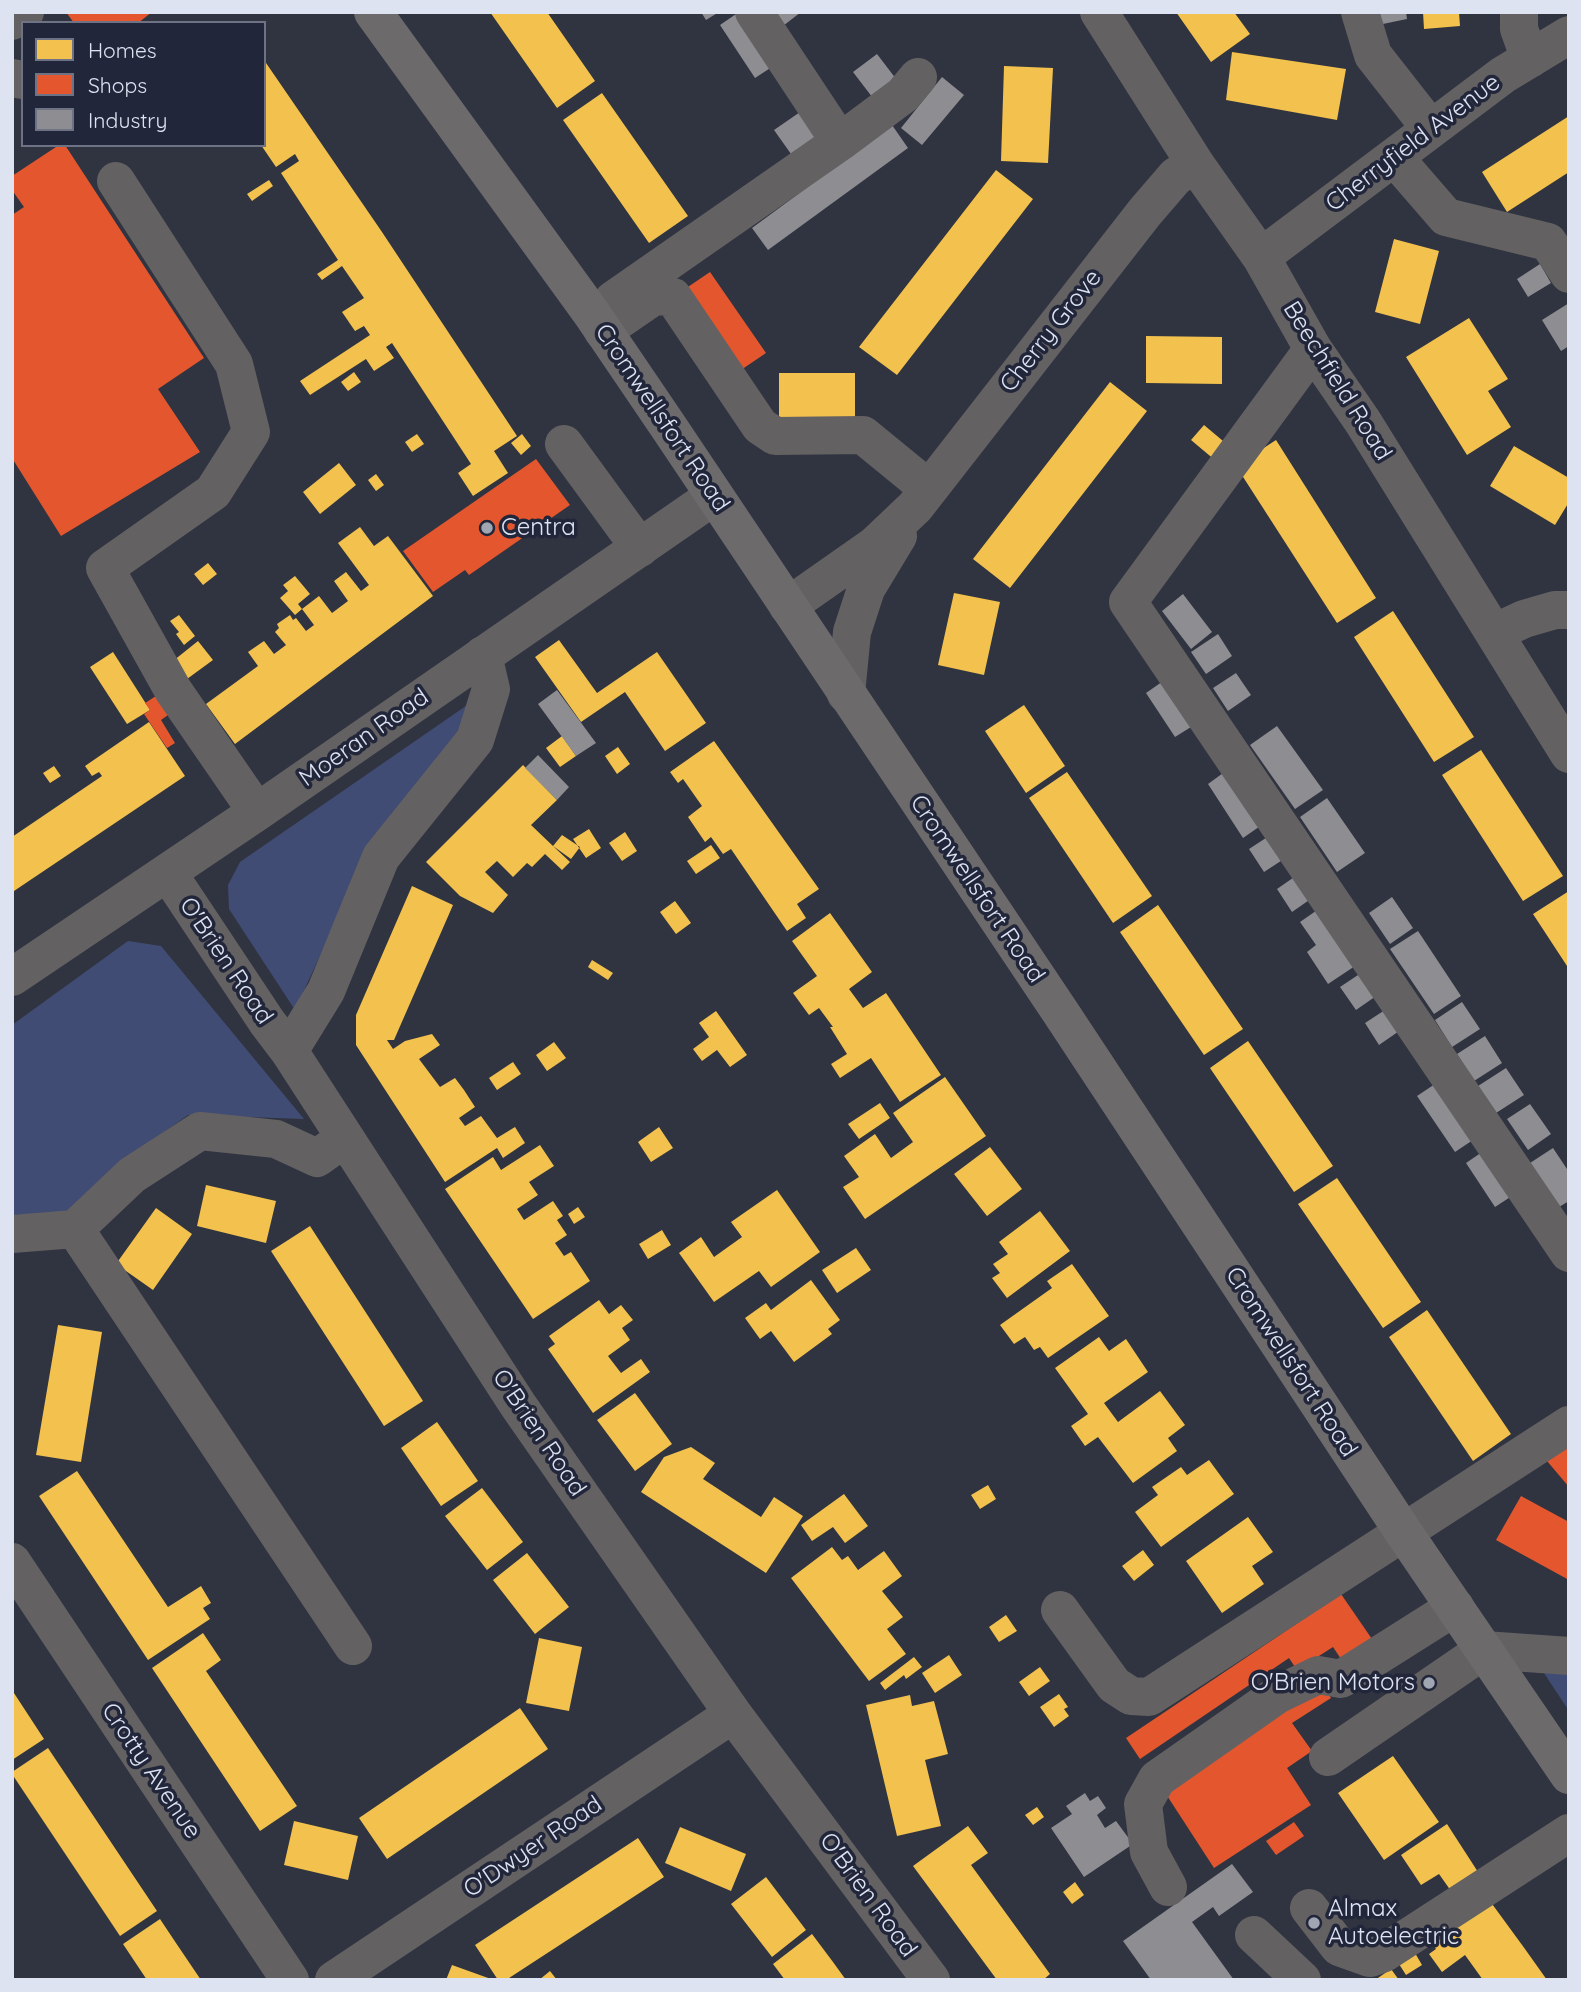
<!DOCTYPE html>
<style>
body{margin:0}
#map{position:relative;width:1581px;height:1992px;overflow:hidden;background:#303440;font-family:Quicksand,sans-serif}
canvas{display:block}
.frame{position:absolute;inset:0;border:14px solid #dee3f1;pointer-events:none}
.legend{position:absolute;left:21px;top:21px;width:245px;height:126px;box-sizing:border-box;background:#21263b;border:2px solid #6d7284;margin:0;padding:9px 12px;list-style:none;font-size:21px;color:#dee3f1}
.legend li{display:flex;align-items:center;gap:14px;height:35px}
.legend b{width:35px;border:2px solid #6d7284}
</style>
<div id="map">
<canvas width="1581" height="1992"></canvas>
<div class="frame"></div>
<ul class="legend">
<li><b style="height:19px;background:#f2c14e"></b>Homes</li>
<li><b style="height:19px;background:#e4572e"></b>Shops</li>
<li><b style="height:19px;background:#8d8d92"></b>Industry</li>
</ul>
</div>
<script>
const c = document.querySelector('canvas').getContext('2d');
c.lineJoin = 'round';
function paint(path, color) {
  c.fillStyle = color;
  c.fill(path, 'evenodd');
}
function toPath(rows) {
  const path = new Path2D();
  for (const r of rows) {
    path.moveTo(r[0], r[1]);
    for (let i = 2; i < r.length; i += 2) path.lineTo(r[i], r[i + 1]);
  }
  return path;
}
function trace(path, color, width, dash) {
  c.strokeStyle = color;
  c.lineWidth = width;
  c.lineCap = dash ? 'butt' : 'round';
  c.setLineDash(dash || []);
  c.stroke(path);
}
function label(font, color, halo, rows, align = 'center') {
  c.font = font + ' Quicksand,sans-serif';
  c.lineWidth = 7;
  c.setLineDash([]);
  c.textBaseline = 'middle';
  c.strokeStyle = halo;
  c.fillStyle = color;
  for (const [text, x, y, turn = 0] of rows) {
    c.save();
    c.translate(x, y);
    c.rotate((+turn || 0) * Math.PI / 180);
    c.textAlign = isNaN(turn) ? turn : align;
    if (halo) c.strokeText(text, 0, 0);
    c.fillText(text, 0, 0);
    c.restore();
  }
}
const green = toPath([
 [476,699,476,712,353,884,295,1010,229,909,228,885,240,862],
 [128,941,161,946,304,1119,188,1115,120,1163,82,1212,12,1215,12,1025],
 [1540,1667,1569,1672,1569,1707,1567,1708]
]);
const homes = toPath([
 [490,12,547,12,595,81,557,108],
 [1176,12,1234,12,1250,34,1211,62],
 [1423,12,1459,12,1460,26,1424,29],
 [1232,52,1346,69,1337,120,1226,100],
 [264,60,382,232,517,436,494,451,508,473,473,496,458,473,471,464,392,343,386,347,394,358,374,371,366,359,310,395,300,381,370,335,364,326,355,331,342,312,364,298,342,266,322,280,317,274,338,260,281,173,299,161,295,154,276,167,261,145,264,145],
 [1004,66,1053,68,1048,163,1001,161],
 [602,93,688,216,649,243,563,120],
 [1569,116,1569,172,1507,212,1482,172],
 [996,170,1033,199,897,375,859,347],
 [269,180,273,186,252,201,247,194],
 [1394,239,1439,251,1420,324,1375,312],
 [1469,318,1508,379,1488,391,1511,427,1467,455,1406,357],
 [1146,336,1222,337,1222,384,1146,383],
 [354,372,361,382,348,391,341,382],
 [779,373,855,373,855,420,779,419],
 [1110,382,1147,411,1010,588,973,559],
 [1204,425,1229,446,1216,461,1191,440],
 [417,434,424,444,412,452,405,442],
 [522,434,531,446,521,455,511,443],
 [1276,440,1376,598,1337,623,1236,466],
 [1514,446,1569,478,1569,502,1555,525,1490,486],
 [339,463,356,485,320,514,303,492],
 [376,474,384,485,376,491,368,480],
 [360,527,374,546,388,536,433,596,235,744,206,704,258,666,248,652,264,641,274,654,286,645,275,632,279,628,277,624,290,615,293,620,296,618,306,631,314,625,302,609,295,615,280,598,288,591,283,585,295,576,310,594,298,604,302,609,319,596,332,613,348,601,334,581,346,572,361,591,369,585,338,543],
 [208,563,217,574,203,585,194,574],
 [954,593,1000,602,984,675,938,665],
 [1393,611,1474,737,1434,762,1354,637],
 [179,615,195,636,184,645,176,634,179,632,170,621],
 [559,640,597,693,657,652,706,723,665,751,625,692,581,722,535,657],
 [198,641,213,660,187,679,173,661],
 [113,652,150,710,127,724,90,667],
 [1024,705,1065,766,1026,793,985,731],
 [149,722,185,776,14,891,12,837,102,776,99,772,92,776,85,766],
 [562,736,576,756,560,767,546,748],
 [714,741,819,889,797,904,806,918,787,931,731,849,723,854,711,837,705,842,688,817,702,806,683,779,678,783,670,772],
 [618,747,630,764,617,774,605,756],
 [1481,750,1563,876,1523,901,1442,775],
 [523,765,557,800,531,825,553,846,562,835,580,847,571,859,553,846,570,862,562,870,545,854,532,867,527,863,513,877,497,861,485,872,508,895,493,913,460,896,426,862],
 [54,766,61,776,50,783,43,773],
 [1067,772,1152,896,1113,923,1029,798],
 [589,829,601,848,586,858,573,839],
 [625,832,637,851,622,861,609,843],
 [711,845,720,858,696,874,687,861],
 [412,886,453,905,394,1040,387,1040,393,1049,405,1041,432,1034,440,1045,419,1059,440,1087,455,1078,464,1090,475,1107,459,1118,465,1126,481,1116,497,1138,515,1127,525,1143,503,1158,497,1148,445,1182,356,1045,356,1015],
 [1569,891,1569,969,1533,914],
 [675,901,691,923,676,934,660,912],
 [1158,905,1243,1029,1204,1055,1120,932],
 [830,913,872,972,849,989,863,1008,886,993,941,1075,900,1102,871,1058,840,1078,831,1064,847,1054,830,1027,833,1027,819,1008,809,1015,793,993,817,976,792,941],
 [592,960,613,973,608,980,588,967],
 [716,1011,747,1055,730,1067,717,1050,702,1061,693,1049,709,1037,699,1023],
 [1248,1041,1333,1166,1294,1192,1210,1068],
 [554,1042,566,1058,547,1071,536,1055],
 [513,1062,521,1074,497,1090,489,1078],
 [945,1077,986,1136,865,1219,843,1187,859,1177,844,1156,875,1134,891,1158,913,1142,893,1113],
 [880,1103,890,1118,859,1139,848,1124],
 [659,1127,673,1148,651,1162,638,1142],
 [540,1145,554,1166,529,1182,538,1195,517,1209,524,1220,553,1201,563,1216,557,1220,567,1235,555,1243,564,1256,571,1252,590,1281,533,1319,445,1189,493,1157,501,1170],
 [990,1147,1022,1189,987,1216,954,1174],
 [1337,1178,1421,1302,1383,1328,1298,1204],
 [206,1185,276,1201,266,1243,197,1226],
 [777,1190,820,1252,771,1287,759,1271,714,1302,679,1253,701,1237,714,1257,742,1237,731,1222],
 [578,1207,585,1217,574,1224,568,1214],
 [156,1208,192,1234,153,1290,116,1264],
 [1040,1211,1070,1251,1007,1298,992,1278,1000,1273,993,1264,1008,1254,999,1242],
 [310,1226,423,1401,384,1426,271,1251],
 [662,1230,671,1245,648,1259,639,1244],
 [856,1248,871,1270,837,1293,822,1270],
 [1072,1264,1109,1316,1048,1358,1040,1347,1034,1350,1025,1337,1014,1344,1000,1325,1052,1288,1047,1281],
 [811,1280,840,1320,828,1329,832,1334,794,1362,771,1331,760,1339,745,1318,766,1303,771,1310],
 [599,1300,609,1314,621,1305,633,1320,622,1328,630,1340,608,1356,621,1373,641,1359,650,1372,593,1413,548,1349,555,1344,549,1336],
 [1427,1310,1511,1434,1473,1461,1389,1337],
 [58,1325,102,1332,81,1462,36,1455],
 [1099,1337,1109,1351,1126,1339,1148,1372,1104,1403,1118,1422,1160,1391,1185,1425,1168,1438,1177,1451,1133,1483,1098,1437,1085,1446,1071,1426,1088,1414,1055,1368],
 [635,1393,672,1444,635,1471,597,1420],
 [437,1422,478,1481,441,1506,401,1448],
 [691,1447,715,1463,703,1479,761,1517,774,1497,803,1516,766,1573,641,1492,664,1457],
 [1209,1460,1234,1494,1161,1547,1135,1512,1158,1495,1152,1487,1181,1467,1187,1475],
 [77,1471,168,1607,201,1586,211,1603,203,1608,210,1619,148,1660,39,1496],
 [988,1485,996,1499,980,1509,971,1495],
 [482,1488,523,1542,487,1570,445,1516],
 [844,1494,868,1526,845,1543,833,1527,812,1541,801,1525],
 [1248,1517,1273,1552,1252,1566,1264,1584,1222,1613,1186,1561],
 [832,1547,842,1560,848,1556,858,1570,884,1551,902,1576,882,1591,903,1617,887,1629,906,1654,869,1681,791,1578],
 [1143,1550,1154,1565,1134,1581,1122,1566],
 [527,1553,569,1607,535,1634,493,1580],
 [1006,1615,1017,1631,999,1642,989,1627],
 [203,1633,221,1660,206,1671,297,1806,260,1831,152,1668],
 [539,1638,582,1647,569,1711,526,1703],
 [949,1655,962,1675,935,1693,922,1673],
 [914,1657,922,1667,906,1679,904,1675,885,1690,880,1683],
 [1040,1667,1050,1681,1029,1696,1019,1682],
 [12,1690,44,1739,12,1760],
 [1059,1694,1068,1707,1064,1709,1069,1716,1054,1727,1040,1707],
 [910,1695,912,1706,934,1701,948,1754,925,1760,941,1826,897,1836,866,1705],
 [520,1708,548,1749,387,1859,359,1818],
 [48,1748,157,1911,120,1936,12,1774,12,1772],
 [1393,1756,1439,1822,1384,1860,1338,1793],
 [1037,1807,1044,1817,1033,1825,1025,1815],
 [294,1821,358,1836,348,1880,284,1865],
 [1447,1824,1478,1872,1451,1891,1439,1874,1421,1885,1401,1855],
 [968,1826,988,1853,971,1865,1050,1974,1043,1980,997,1980,913,1866],
 [680,1827,746,1854,731,1891,665,1863],
 [638,1838,664,1877,506,1980,498,1980,475,1945],
 [766,1877,806,1930,772,1957,731,1904],
 [1075,1882,1084,1895,1072,1904,1063,1892],
 [1487,1897,1525,1949,1547,1980,1483,1980,1465,1955,1442,1972,1429,1954,1436,1949,1429,1939],
 [160,1919,178,1946,201,1980,147,1980,123,1944],
 [812,1934,833,1962,846,1980,785,1980,773,1964],
 [1415,1953,1422,1965,1406,1975,1399,1964],
 [452,1965,491,1979,491,1980,446,1980],
 [1391,1969,1399,1980,1375,1980],
 [550,1971,557,1980,539,1980]
]);
const shops = toPath([
 [66,12,152,12,138,23,74,23],
 [59,145,65,145,204,358,158,389,200,452,61,536,12,458,12,215,24,207,12,190,12,176],
 [710,272,766,353,735,374,679,293],
 [536,459,570,505,469,575,465,570,433,592,403,551],
 [156,696,168,715,161,720,175,743,167,748,144,714,150,710,145,703],
 [1569,1444,1568,1466,1569,1487,1547,1461],
 [1521,1496,1569,1522,1569,1580,1496,1540],
 [1341,1594,1374,1642,1343,1662,1333,1647,1297,1670,1289,1658,1140,1759,1126,1738],
 [1323,1686,1331,1698,1292,1723,1312,1751,1287,1768,1311,1805,1214,1868,1164,1791],
 [1294,1822,1304,1836,1276,1855,1266,1841]
]);
const industry = toPath([
 [701,12,719,12,706,20],
 [739,12,778,63,755,78,720,25],
 [773,12,801,12,783,26],
 [1376,12,1406,12,1407,19,1378,25],
 [877,54,903,88,879,106,853,72],
 [942,77,964,95,922,145,901,128],
 [803,110,824,141,796,161,774,130],
 [892,125,908,148,768,250,752,228],
 [1540,264,1551,283,1528,297,1517,279],
 [1569,303,1569,346,1561,351,1542,320],
 [1183,594,1212,632,1191,649,1162,611],
 [1218,634,1232,656,1206,674,1191,652],
 [1236,673,1251,695,1228,711,1213,688],
 [1169,677,1199,722,1175,737,1146,693],
 [557,690,596,743,576,756,538,704],
 [1277,726,1323,790,1295,809,1250,745],
 [538,755,569,787,557,800,525,768],
 [1230,768,1266,822,1243,838,1208,784],
 [1327,798,1365,853,1337,872,1300,817],
 [1272,834,1287,857,1264,872,1249,849],
 [1300,873,1315,896,1292,912,1277,889],
 [1392,897,1413,928,1390,944,1369,913],
 [1323,906,1361,962,1328,984,1307,952,1316,945,1300,922],
 [1418,931,1461,996,1434,1014,1390,949],
 [1364,971,1379,994,1356,1010,1340,987],
 [1462,1002,1480,1029,1452,1047,1435,1020],
 [1391,1006,1405,1027,1379,1045,1365,1023],
 [1485,1036,1502,1063,1474,1081,1457,1054],
 [1506,1068,1524,1095,1496,1113,1478,1086],
 [1441,1080,1479,1136,1455,1152,1417,1096],
 [1530,1104,1551,1134,1528,1150,1507,1119],
 [1488,1148,1518,1192,1495,1207,1466,1163],
 [1553,1148,1569,1172,1569,1201,1559,1207,1530,1163],
 [1085,1793,1090,1801,1098,1796,1106,1808,1097,1815,1105,1828,1116,1821,1133,1844,1084,1877,1051,1828,1072,1814,1066,1806],
 [1232,1864,1253,1892,1219,1916,1213,1907,1192,1922,1234,1980,1151,1980,1123,1941]
]);
const minor = toPath([
 [754,12,840,142],
 [1099,12,1196,165,1261,257,1313,349,1363,422,1569,754],
 [1360,12,1373,55,1431,129],
 [1519,12,1519,29,1530,59],
 [12,21,25,12],
 [12,78,23,80],
 [1394,157,1446,217,1548,242,1569,274],
 [116,181,234,364,251,432,213,492,105,568,173,690,257,812],
 [1261,257,1503,75,1569,35],
 [613,300,840,142,903,95,918,77],
 [603,331,654,296,673,297,760,426,775,436,863,435,929,489],
 [1313,349,1128,602,1569,1253],
 [564,444,640,548],
 [788,606,875,545,915,507,1145,212,1176,176,1196,165],
 [1494,633,1524,619,1555,610,1569,610],
 [846,694,852,632,866,589,898,536],
 [168,873,267,1022,289,1051,518,1405,733,1714,931,1980],
 [12,977,257,812,714,496],
 [289,1051,326,991,381,857,475,740,491,689,483,655],
 [75,1229,353,1646],
 [12,1234,75,1229,132,1175,200,1131,276,1139,317,1158,344,1139],
 [12,1562,290,1980],
 [1060,1610,1114,1685,1131,1696,1149,1697,1569,1425],
 [1328,1757,1484,1650,1569,1656],
 [1168,1887,1149,1852,1143,1804,1157,1779,1277,1695,1318,1675,1341,1679,1455,1607],
 [1309,1908,1339,1947,1370,1958,1384,1953,1569,1833],
 [1254,1935,1302,1980],
 [334,1980,733,1714]
]);
const major = toPath([
 [373,12,592,314,670,429,1061,1013,1404,1533,1569,1775]
]);
const markers = [
 [487,528,7,"#a1a6b3"],
 [1429,1683,7,"#a1a6b3"],
 [1314,1923,7,"#a1a6b3"]
];
const streetNames = [
 ["Cherryfield Avenue",1413,143,-37],
 ["Cherry Grove",1051,331,-52],
 ["Beechfield Road",1337,381,58],
 ["Cromwellsfort Road",662,418,56],
 ["Moeran Road",364,738,-35],
 ["Cromwellsfort Road",977,889,56],
 ["O'Brien Road",226,961,56],
 ["Cromwellsfort Road",1291,1362,57],
 ["O'Brien Road",539,1433,56],
 ["Crotty Avenue",151,1771,56],
 ["O'Dwyer Road",533,1847,-34],
 ["O'Brien Road",868,1895,54]
];
const poiNames = [
 ["Centra",501,528],
 ["O'Brien Motors",1415,1683,"right"],
 ["Almax",1328,1909],
 ["Autoelectric",1328,1937]
];
paint(green, '#414c75');
paint(homes, '#f2c14e');
paint(shops, '#e4572e');
paint(industry, '#8d8d92');
trace(minor, '#646162', 38);
trace(major, '#6d6a6c', 38);
for (const [x, y, r, color] of markers) {
  const dot = new Path2D();
  dot.arc(x, y, r, 0, 2 * Math.PI);
  c.fillStyle = color;
  c.fill(dot);
  trace(dot, '#21263b', 2.5);
}
label('24px', '#dee3f1', '#21263b', streetNames);
label('24px', '#dee3f1', '#21263b', poiNames, 'left');
</script>
